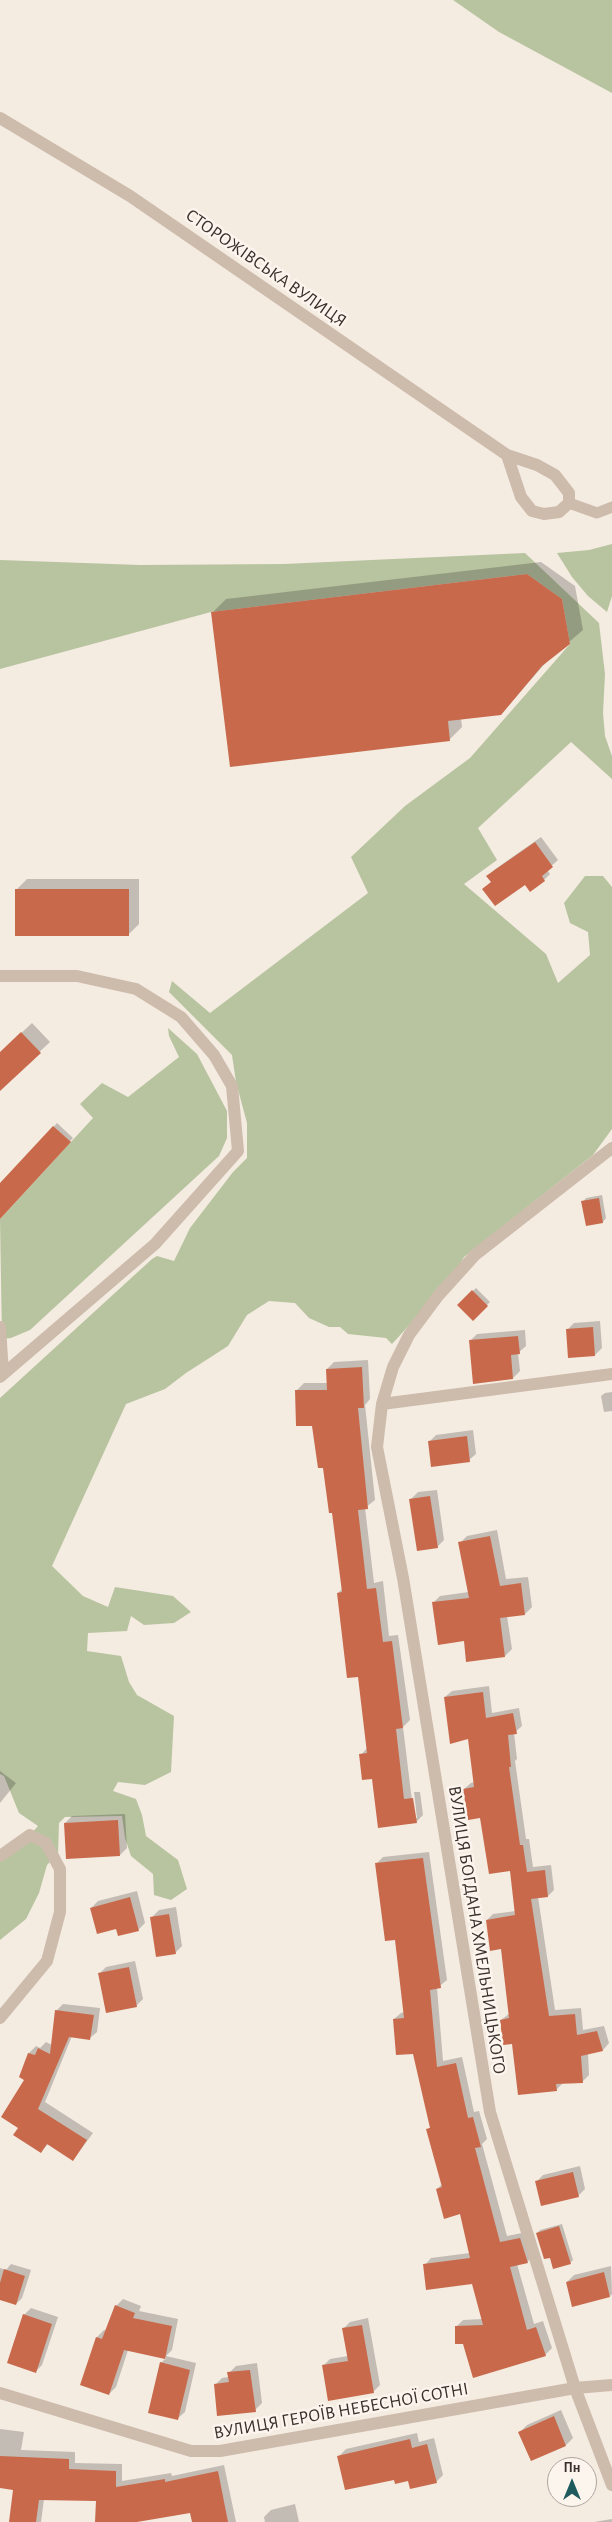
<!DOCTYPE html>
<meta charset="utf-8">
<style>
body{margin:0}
#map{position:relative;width:612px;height:2522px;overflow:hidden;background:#f4ebe1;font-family:"Alegreya Sans",sans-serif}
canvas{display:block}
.north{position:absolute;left:547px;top:2457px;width:50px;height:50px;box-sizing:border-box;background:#fbf5ee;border:1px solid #aea6a0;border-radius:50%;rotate:0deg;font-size:14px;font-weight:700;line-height:20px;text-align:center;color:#3b302b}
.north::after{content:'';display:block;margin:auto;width:18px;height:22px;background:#1f5a5e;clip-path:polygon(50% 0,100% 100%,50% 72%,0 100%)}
</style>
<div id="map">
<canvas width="612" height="2522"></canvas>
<div class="north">Пн</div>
</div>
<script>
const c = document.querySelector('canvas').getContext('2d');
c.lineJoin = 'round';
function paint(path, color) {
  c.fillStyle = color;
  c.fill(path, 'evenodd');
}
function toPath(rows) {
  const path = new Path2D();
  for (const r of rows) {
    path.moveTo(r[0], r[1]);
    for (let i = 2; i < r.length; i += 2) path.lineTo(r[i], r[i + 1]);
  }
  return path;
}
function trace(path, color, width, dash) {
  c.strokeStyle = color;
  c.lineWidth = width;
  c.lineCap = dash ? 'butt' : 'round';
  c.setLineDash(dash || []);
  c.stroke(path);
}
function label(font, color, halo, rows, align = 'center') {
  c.font = font + ' "Alegreya Sans",sans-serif';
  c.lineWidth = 5;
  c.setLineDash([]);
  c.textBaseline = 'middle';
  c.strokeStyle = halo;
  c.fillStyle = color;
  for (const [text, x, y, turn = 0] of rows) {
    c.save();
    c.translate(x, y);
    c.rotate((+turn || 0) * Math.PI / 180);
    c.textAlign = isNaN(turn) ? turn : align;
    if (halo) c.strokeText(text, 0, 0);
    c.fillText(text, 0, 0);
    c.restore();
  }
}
const green = toPath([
 [453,0,612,0,612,93,499,32],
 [612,544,612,596,607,612,588,596,572,577,557,553,589,550],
 [525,553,599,623,605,674,603,713,605,736,612,756,612,779,571,742,478,828,497,860,464,884,546,954,558,983,590,955,588,932,570,923,564,903,585,876,603,876,612,887,612,1129,593,1155,464,1257,453,1277,392,1344,386,1338,348,1334,340,1327,329,1327,309,1318,295,1303,269,1301,247,1315,228,1346,186,1373,165,1389,126,1404,52,1566,83,1596,108,1607,115,1587,173,1596,191,1612,174,1623,144,1625,131,1616,127,1631,88,1633,87,1651,121,1656,129,1682,137,1695,174,1716,171,1772,145,1785,118,1782,113,1791,136,1799,142,1815,146,1836,178,1860,187,1889,171,1900,154,1895,153,1874,131,1856,125,1838,122,1816,65,1817,59,1823,58,1854,47,1865,39,1893,26,1919,0,1940,0,1862,21,1845,38,1826,19,1813,4,1776,0,1774,0,1398,152,1259,157,1256,174,1261,190,1228,233,1172,247,1158,247,1123,236,1082,232,1055,169,992,172,981,210,1013,368,893,351,857,405,806,470,758,570,644,562,599,527,574,211,612,0,669,0,560,140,565,284,564],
 [168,1028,197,1054,227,1111,227,1138,219,1156,30,1330,11,1338,2,1339,0,1219,93,1118,80,1104,102,1083,128,1097,179,1057,169,1036]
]);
const shadow = toPath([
 [541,562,575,586,583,630,548,660,501,714,461,718,462,727,449,740,213,612,226,599],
 [541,837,558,860,547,870,550,874,544,880,530,890,525,883,492,882,488,876,494,870],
 [27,879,139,879,139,924,129,934,16,890],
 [32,1023,50,1042,0,1089,0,1053],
 [57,1123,73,1138,0,1217,0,1185],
 [602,1195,606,1218,603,1222,587,1225,583,1202,586,1198],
 [476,1288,490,1302,473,1319,459,1305],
 [600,1321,602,1348,595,1355,567,1330,574,1323],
 [525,1330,526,1346,518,1353,520,1371,513,1378,470,1341,477,1334],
 [368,1360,370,1399,365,1405,375,1500,365,1508,374,1583,383,1581,389,1636,398,1635,410,1720,403,1727,411,1793,415,1818,417,1818,414,1792,420,1792,423,1815,416,1822,373,1777,361,1755,367,1748,359,1675,338,1593,343,1588,333,1511,325,1466,313,1424,297,1390,304,1383,328,1383,327,1369,334,1362],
 [612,1392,612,1411,604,1412,601,1396,605,1393],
 [473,1430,476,1454,469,1460,429,1442,436,1435],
 [437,1490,444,1540,437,1547,411,1499,418,1492],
 [497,1530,506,1579,528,1577,532,1607,525,1614,507,1616,512,1649,505,1656,465,1639,433,1603,440,1596,469,1592,460,1543,467,1536],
 [489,1686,492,1713,519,1708,522,1726,514,1733,517,1759,515,1761,526,1839,529,1839,533,1867,551,1865,554,1890,548,1896,538,1897,555,2010,581,2008,583,2030,604,2026,609,2043,603,2050,588,2053,589,2075,583,2081,563,2083,556,2090,513,2043,501,2020,510,2013,502,1947,487,1920,493,1914,516,1911,511,1870,464,1789,471,1783,475,1782,469,1738,445,1697,452,1691],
 [0,1771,16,1783,0,1803],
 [125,1814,127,1848,120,1855,65,1823,72,1816],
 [429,1852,447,1980,437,1988,443,2061,462,2057,474,2112,479,2111,487,2139,482,2144,507,2236,527,2232,534,2255,527,2262,517,2264,534,2324,543,2321,552,2348,545,2355,464,2343,456,2327,463,2320,483,2319,473,2283,425,2265,431,2258,470,2253,461,2213,437,2189,442,2184,428,2129,431,2127,414,2052,394,2019,401,2013,405,2012,396,1938,376,1864,383,1857],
 [137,1891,145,1923,138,1930,117,1927,91,1908,98,1901],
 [176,1907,182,1946,175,1953,152,1917,159,1910],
 [135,1961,143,1999,136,2006,99,1974,106,1967],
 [63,2004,100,2008,97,2032,90,2038,72,2036,45,2102,93,2133,73,2160,48,2144,41,2151,20,2127,26,2079,20,2077,29,2053,36,2046,40,2048,46,2042,52,2045,56,2011],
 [580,2166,585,2189,578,2196,536,2182,543,2175],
 [562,2224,573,2260,570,2263,551,2256,537,2233,540,2230],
 [11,2264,31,2270,22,2298,16,2304,0,2299,0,2268,6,2270],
 [611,2266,612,2294,610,2296,567,2282,574,2275],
 [123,2299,141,2306,139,2311,178,2319,172,2350,166,2356,196,2363,185,2412,178,2418,161,2363,166,2358,128,2350,116,2387,109,2394,81,2385,97,2337,104,2330,107,2331,116,2306],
 [31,2308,58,2317,42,2365,35,2372,24,2315],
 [368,2318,380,2385,373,2392,323,2366,330,2359,348,2356,343,2329,350,2322],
 [257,2363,262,2403,255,2410,215,2385,222,2378,229,2377,229,2373,236,2366],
 [561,2410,573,2438,566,2445,532,2460,520,2432,527,2425],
 [0,2429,24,2432,21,2450,75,2452,75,2463,122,2464,122,2481,171,2473,172,2476,224,2465,236,2522,193,2522,191,2511,129,2522,97,2522,97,2500,44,2499,41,2522,10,2522,15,2489,0,2487],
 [417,2433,419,2442,434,2438,443,2475,436,2482,408,2480,339,2456,346,2449],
 [295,2504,299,2522,265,2522,264,2517,271,2510],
 [612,2519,612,2522,594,2522]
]);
const building = toPath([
 [527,574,562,599,570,644,542,666,501,715,448,721,450,741,230,767,211,612],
 [535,842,553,867,542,876,545,881,530,892,525,885,495,906,482,889,491,882,486,876],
 [15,889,129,889,129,936,15,936],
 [21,1032,41,1053,0,1091,0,1052],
 [53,1126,71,1142,0,1219,0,1183],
 [599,1198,603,1223,586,1226,581,1201],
 [472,1290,488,1306,473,1321,457,1305],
 [593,1327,595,1356,568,1358,566,1329],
 [518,1336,520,1354,511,1355,513,1379,473,1384,469,1340],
 [362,1367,364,1408,358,1408,368,1509,358,1510,367,1589,376,1588,383,1642,392,1641,403,1728,396,1729,404,1799,413,1798,417,1823,378,1828,372,1779,362,1780,359,1754,367,1753,358,1677,347,1678,337,1593,342,1592,332,1513,329,1513,323,1468,318,1468,312,1426,296,1426,295,1390,327,1390,326,1369],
 [467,1436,470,1462,431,1467,428,1441],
 [430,1496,438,1548,417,1551,409,1499],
 [490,1536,500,1586,521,1583,525,1615,500,1618,505,1657,466,1662,464,1641,438,1645,432,1602,469,1598,458,1542],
 [483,1692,486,1718,513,1713,517,1734,508,1735,511,1767,509,1767,520,1845,523,1845,527,1872,545,1870,548,1897,531,1899,549,2016,575,2014,577,2035,597,2031,603,2051,581,2056,583,2083,556,2084,557,2091,518,2095,512,2044,503,2045,500,2020,509,2018,501,1949,490,1951,486,1920,515,1915,510,1871,489,1874,480,1818,468,1820,463,1789,474,1787,468,1739,450,1744,444,1697],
 [118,1820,120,1856,66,1859,64,1823],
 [423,1858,441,1988,430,1990,437,2067,456,2063,468,2118,473,2117,481,2147,475,2148,500,2242,520,2238,528,2263,510,2267,527,2330,536,2327,546,2356,473,2378,463,2344,455,2344,455,2326,483,2325,472,2284,426,2290,423,2264,470,2258,460,2214,444,2219,436,2189,442,2187,426,2129,430,2128,413,2054,396,2055,393,2019,404,2018,395,1940,385,1941,375,1863],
 [130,1897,139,1931,118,1936,116,1929,97,1934,90,1908],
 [169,1914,176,1954,156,1957,150,1917],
 [129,1967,137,2007,106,2013,98,1973],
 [55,2010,94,2015,90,2040,69,2037,38,2109,87,2140,73,2161,47,2144,41,2153,13,2135,18,2128,1,2117,24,2080,19,2077,28,2053,35,2055,38,2048,50,2054],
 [573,2172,579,2197,541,2206,535,2181],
 [559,2226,571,2264,553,2269,550,2258,544,2259,536,2233],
 [4,2269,25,2276,16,2305,0,2300,0,2283],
 [604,2272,610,2297,572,2307,566,2282],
 [115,2305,135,2313,133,2318,172,2326,165,2359,124,2350,109,2395,80,2385,96,2337,102,2339],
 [23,2314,52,2324,36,2373,7,2363],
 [362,2325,374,2393,328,2401,322,2365,348,2361,342,2328],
 [160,2362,190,2370,178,2420,148,2413],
 [250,2370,256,2412,217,2416,214,2384,229,2382,227,2372],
 [554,2416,566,2446,531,2461,518,2432],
 [410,2439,412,2448,427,2444,437,2483,410,2489,408,2481,395,2484,394,2480,345,2490,337,2456],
 [0,2456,69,2459,69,2469,116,2471,116,2487,165,2479,165,2482,218,2471,228,2522,192,2522,190,2513,137,2522,95,2522,96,2501,39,2500,36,2522,9,2522,13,2490,0,2488]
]);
const service = toPath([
 [569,503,597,513,612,507]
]);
const minor = toPath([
 [0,118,130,196,507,455,537,465,555,475,569,493,569,503,559,512,544,514,532,511,521,497,507,455],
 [0,976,77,976,136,989,181,1017,214,1055,232,1086,238,1151,155,1244,0,1377],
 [612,1148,475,1255,438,1296,409,1335,393,1367,382,1404,377,1447,403,1578,490,2112,575,2388,612,2485],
 [0,1327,3,1374],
 [382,1404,612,1374],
 [0,1856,30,1835,46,1843,60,1869,60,1912,47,1961,0,2018],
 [0,2393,191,2451,220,2451,575,2388,612,2385]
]);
const streetNames = [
 ["СТОРОЖІВСЬКА ВУЛИЦЯ",266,268,35],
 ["ВУЛИЦЯ БОГДАНА ХМЕЛЬНИЦЬКОГО",477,1930,81],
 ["ВУЛИЦЯ ГЕРОЇВ НЕБЕСНОЇ СОТНІ",341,2411,-10]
];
paint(green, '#b8c4a0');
paint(shadow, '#0003');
paint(building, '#c8694b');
trace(service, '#cdbbac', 11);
trace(minor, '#cdbbac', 12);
label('18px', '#3b302b', '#fbf5ee', streetNames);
</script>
